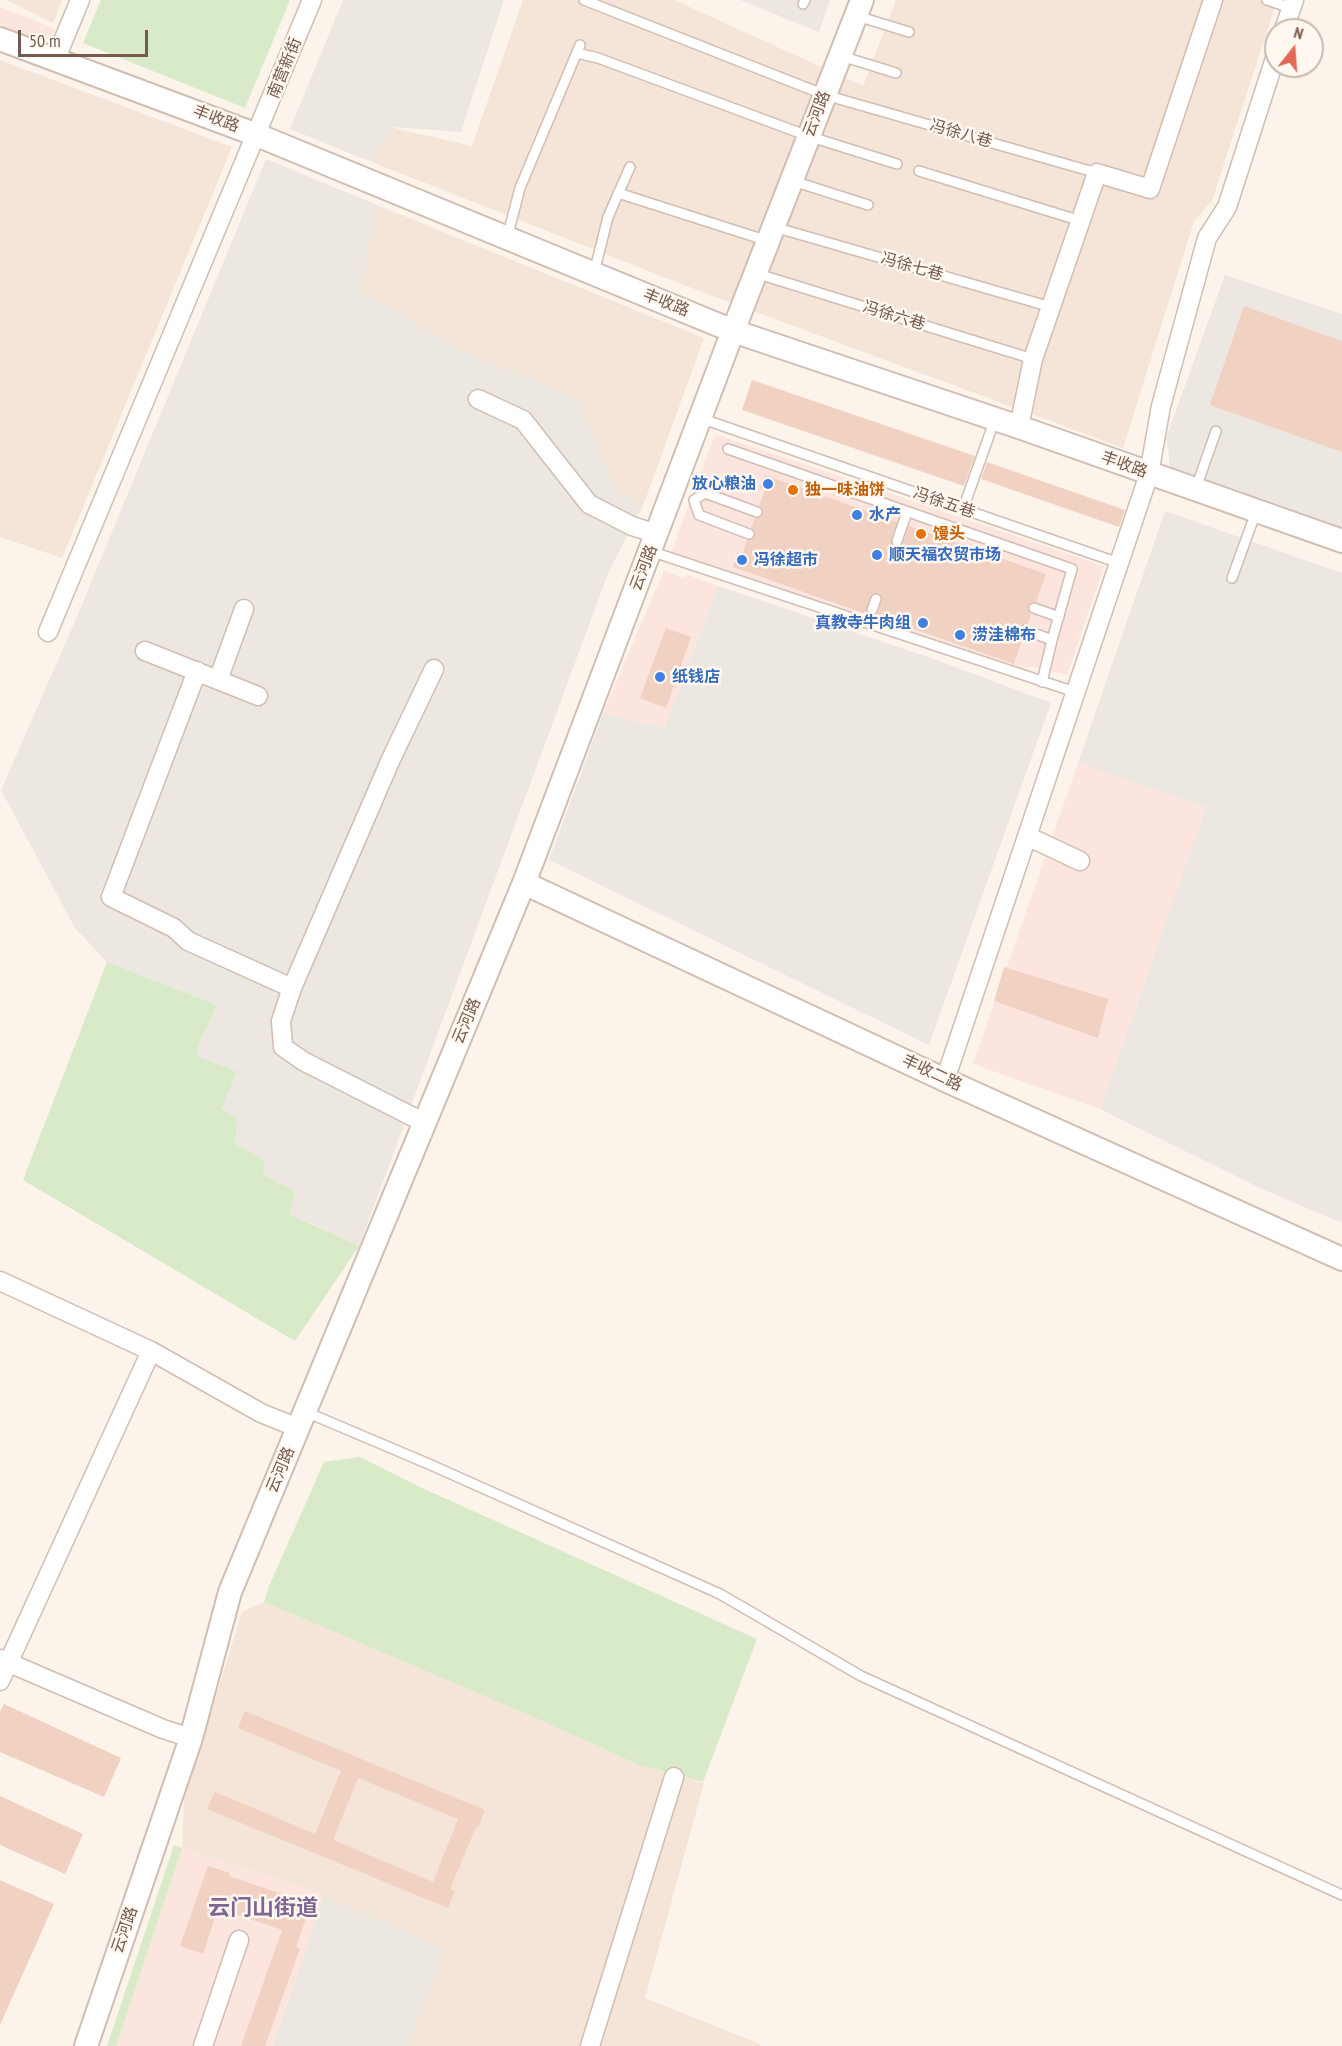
<!DOCTYPE html>
<meta charset="utf-8">
<style>
body{margin:0}
#map{position:relative;width:1342px;height:2046px;overflow:hidden;background:#fcf4ea;font-family:"PT Sans Narrow",sans-serif}
canvas{display:block}
.north{position:absolute;left:1264px;top:18px;width:60px;height:60px;box-sizing:border-box;background:#fff8f0;border:2px solid #c9b8af;border-radius:50%;rotate:17deg;font-size:16px;font-weight:700;line-height:24px;text-align:center;color:#77594d}
.north::after{content:'';display:block;margin:auto;width:21px;height:27px;background:#e26953;clip-path:polygon(50% 0,100% 100%,50% 72%,0 100%)}
.scale{position:absolute;left:18px;top:30px;width:130px;height:27px;box-sizing:border-box;border:3px solid #77594d;border-top:0;padding-left:8px;font-size:18px;line-height:21px;white-space:nowrap;color:#77594d;-webkit-text-stroke:4px #fff8f0;paint-order:stroke}
</style>
<div id="map">
<canvas width="1342" height="2046"></canvas>
<div class="north">N</div>
<div class="scale">50 m</div>
</div>
<script>
const c = document.querySelector('canvas').getContext('2d');
c.lineJoin = 'round';
function paint(path, color) {
  c.fillStyle = color;
  c.fill(path, 'evenodd');
}
function toPath(rows) {
  const path = new Path2D();
  for (const r of rows) {
    path.moveTo(r[0], r[1]);
    for (let i = 2; i < r.length; i += 2) path.lineTo(r[i], r[i + 1]);
  }
  return path;
}
function trace(path, color, width, dash) {
  c.strokeStyle = color;
  c.lineWidth = width;
  c.lineCap = dash ? 'butt' : 'round';
  c.setLineDash(dash || []);
  c.stroke(path);
}
function label(font, color, halo, rows, align = 'center') {
  c.font = font + ' "PT Sans Narrow","Noto Sans SC",sans-serif';
  c.lineWidth = 5;
  c.setLineDash([]);
  c.textBaseline = 'middle';
  c.strokeStyle = halo;
  c.fillStyle = color;
  for (const [text, x, y, turn = 0] of rows) {
    c.save();
    c.translate(x, y);
    c.rotate((+turn || 0) * Math.PI / 180);
    c.textAlign = isNaN(turn) ? turn : align;
    if (halo) c.strokeText(text, 0, 0);
    c.fillText(text, 0, 0);
    c.restore();
  }
}
const residential = toPath([
 [7,0,62,0,53,23],
 [523,0,674,0,863,86,896,0,1277,0,1212,201,1194,221,1123,448,707,294,372,162,390,127,472,146],
 [0,60,232,147,62,558,0,537],
 [377,205,704,338,643,506,616,490,578,400,463,351,360,291],
 [264,1602,531,1716,639,1765,704,1783,645,1998,760,2044,759,2046,408,2046,443,1950,324,1895,182,1848,184,1800,242,1612]
]);
const commercial = toPath([
 [0,7,56,29,44,42,0,25],
 [715,434,1104,566,1067,675,1034,667,1020,667,671,553],
 [664,570,683,578,688,575,718,586,664,728,603,713],
 [1078,763,1206,807,1100,1109,973,1064],
 [182,1848,324,1895,273,2046,116,2046]
]);
const industrial = toPath([
 [343,0,504,0,461,132,391,127,372,162,290,129],
 [740,0,830,0,819,32],
 [266,159,377,205,360,291,463,351,578,400,616,490,643,506,609,571,359,1246,288,1213,295,1191,262,1175,265,1161,234,1144,237,1118,221,1108,197,1056,198,1045,217,1005,107,962,75,928,1,790,76,619],
 [1225,275,1342,314,1342,529,1169,468,1169,453,1166,438],
 [1165,511,1342,573,1342,1223,1262,1189,1100,1109,1206,807,1078,763],
 [718,586,931,658,1051,703,929,1045,549,860,603,713,664,728],
 [324,1895,444,1951,408,2046,273,2046]
]);
const green = toPath([
 [101,0,290,0,245,108,83,43],
 [107,962,217,1005,198,1045,197,1056,237,1072,221,1108,237,1118,235,1144,265,1161,263,1175,295,1191,289,1214,359,1246,295,1341,23,1180],
 [360,1457,420,1487,757,1639,703,1782,639,1765,531,1716,264,1602,269,1586,324,1462],
 [174,1845,182,1848,116,2046,107,2046]
]);
const building = toPath([
 [1244,306,1342,341,1342,452,1210,405],
 [752,380,975,456,964,486,742,410],
 [987,462,1125,510,1119,527,981,479],
 [765,475,897,522,891,539,894,547,902,546,909,526,1046,574,1036,602,1032,602,1028,605,1028,610,1031,614,1028,624,1021,624,1019,628,1019,634,1023,637,1014,664,876,616,882,601,881,595,878,593,871,594,866,612,863,613,733,567,738,553,742,555,747,540,751,540,755,537,755,532,751,528,755,518,761,517,763,514,762,508,759,506,765,490,760,488],
 [666,628,691,637,666,708,640,698],
 [1004,967,1108,999,1098,1038,994,1001],
 [4,1704,121,1758,104,1797,0,1752,0,1712],
 [245,1711,485,1810,478,1828,476,1827,450,1889,455,1891,448,1908,207,1809,215,1792,315,1834,341,1771,238,1728],
 [358,1778,458,1819,433,1882,333,1840],
 [0,1796,83,1834,65,1874,0,1845],
 [208,1866,230,1873,229,1876,311,1904,296,1947,300,1948,265,2046,241,2046,282,1930,218,1908,203,1954,180,1946],
 [0,1880,54,1904,0,2025]
]);
const service = toPath([
 [584,0,825,95,1097,173],
 [1267,0,1291,8],
 [803,4,805,0],
 [857,16,909,32],
 [577,53,598,58,808,136,897,164],
 [841,56,896,73],
 [919,171,1081,221],
 [793,181,868,205],
 [618,193,768,241],
 [774,227,1051,307],
 [507,238,520,188,580,45],
 [594,273,608,217,630,167],
 [755,273,1033,359],
 [700,418,1119,563],
 [728,449,1072,569,1052,640,1042,682],
 [1196,488,1216,431],
 [963,509,995,419],
 [749,534,699,515,694,500,705,493,757,512],
 [897,541,907,512],
 [650,551,1075,692],
 [1232,578,1256,512],
 [1034,608,1059,617],
 [872,610,876,599],
 [1025,630,1052,640],
 [306,1412,431,1465,720,1594,861,1676,1342,1895]
]);
const minor = toPath([
 [1284,30,1294,0],
 [56,58,80,0],
 [478,399,523,420,589,504,632,526,657,534],
 [1019,427,1033,359,1097,173,1150,189,1213,0],
 [48,632,312,0],
 [145,651,258,696],
 [197,671,111,897,174,928,188,941,292,988],
 [218,680,244,609],
 [1027,836,1080,861],
 [945,1080,1149,474,1161,406,1207,238,1227,207,1276,55],
 [425,1123,303,1061,283,1047,281,1021,292,988,391,759,434,669],
 [0,1281,151,1351,261,1413,298,1428],
 [0,1659,163,1729,191,1738],
 [0,1681,151,1351],
 [203,2046,239,1940],
 [590,2046,674,1777]
]);
const tertiary = toPath([
 [0,39,257,135,733,331,1019,427,1342,541],
 [524,883,945,1080,1342,1259],
 [86,2046,191,1738,230,1592,524,883,733,331,862,0]
]);
const markers = [
 [768,484,6,"#3f7fe0"],
 [793,490,6,"#e8710a"],
 [857,515,6,"#3f7fe0"],
 [921,534,6,"#e8710a"],
 [877,555,6,"#3f7fe0"],
 [742,560,6,"#3f7fe0"],
 [923,623,6,"#3f7fe0"],
 [960,635,6,"#3f7fe0"],
 [660,677,6,"#3f7fe0"]
];
const streetNames = [
 ["南营新街",285,68,-68],
 ["云河路",817,114,-69],
 ["丰收路",216,119,21],
 ["冯徐八巷",961,134,16],
 ["冯徐七巷",912,267,16],
 ["丰收路",666,303,22],
 ["冯徐六巷",894,316,17],
 ["丰收路",1124,465,20],
 ["冯徐五巷",944,503,19],
 ["云河路",644,568,-69],
 ["云河路",467,1021,-67],
 ["丰收二路",932,1073,25],
 ["云河路",281,1470,-67],
 ["云河路",125,1930,-71]
];
const shopNames = [
 ["放心粮油",756,484,"right"],
 ["水产",869,515],
 ["顺天福农贸市场",889,555],
 ["冯徐超市",754,560],
 ["真教寺牛肉组",911,623,"right"],
 ["涝洼棉布",972,635],
 ["纸钱店",672,677]
];
const foodNames = [
 ["独一味油饼",805,490],
 ["馒头",933,534]
];
const districtNames = [
 ["云门山街道",263,1909]
];
paint(residential, '#f4e5d8');
paint(commercial, '#fce5de');
paint(industrial, '#ede7e2');
paint(green, '#d8eac8');
paint(building, '#f1d1c2');
trace(service, '#d1bdb2', 12);
trace(minor, '#d1bdb2', 21);
trace(tertiary, '#d1bdb2', 26);
trace(service, '#fff', 9);
trace(minor, '#fff', 18);
trace(tertiary, '#fff', 22);
for (const [x, y, r, color] of markers) {
  const dot = new Path2D();
  dot.arc(x, y, r, 0, 2 * Math.PI);
  c.fillStyle = color;
  c.fill(dot);
  trace(dot, '#fff8f0', 2);
}
label('16px', '#77594d', '#fff8f0', streetNames);
label('bold 16px', '#366cbe', '#fff8f0', shopNames, 'left');
label('bold 16px', '#c56008', '#fff8f0', foodNames, 'left');
label('bold 22px', '#806692', '#fff8f0', districtNames);
</script>
